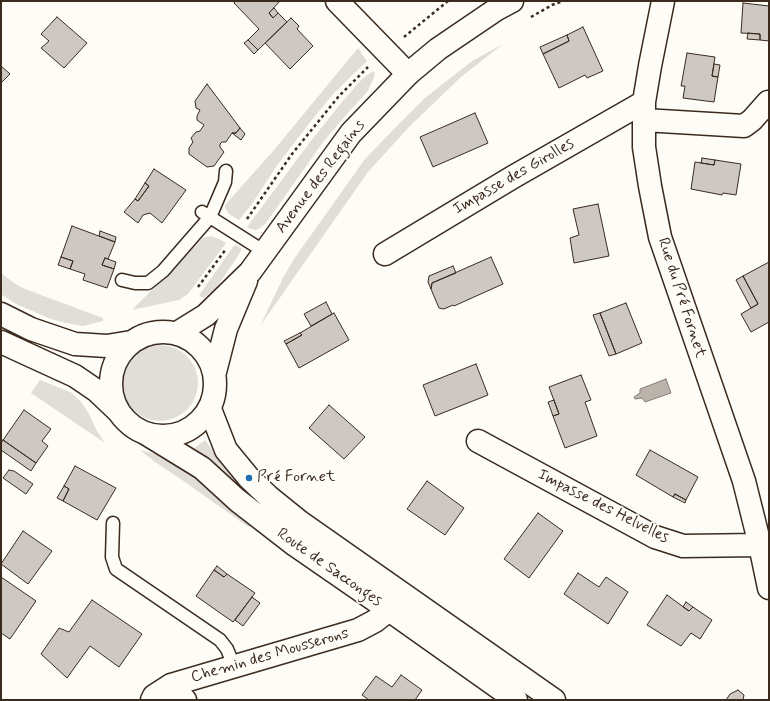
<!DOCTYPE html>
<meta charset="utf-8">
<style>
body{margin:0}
#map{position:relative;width:770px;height:701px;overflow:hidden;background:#fdfcf7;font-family:Mynerve,sans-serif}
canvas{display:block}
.frame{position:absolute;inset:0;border:2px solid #3b2a1e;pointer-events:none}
</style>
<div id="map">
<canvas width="770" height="701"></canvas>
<div class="frame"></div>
</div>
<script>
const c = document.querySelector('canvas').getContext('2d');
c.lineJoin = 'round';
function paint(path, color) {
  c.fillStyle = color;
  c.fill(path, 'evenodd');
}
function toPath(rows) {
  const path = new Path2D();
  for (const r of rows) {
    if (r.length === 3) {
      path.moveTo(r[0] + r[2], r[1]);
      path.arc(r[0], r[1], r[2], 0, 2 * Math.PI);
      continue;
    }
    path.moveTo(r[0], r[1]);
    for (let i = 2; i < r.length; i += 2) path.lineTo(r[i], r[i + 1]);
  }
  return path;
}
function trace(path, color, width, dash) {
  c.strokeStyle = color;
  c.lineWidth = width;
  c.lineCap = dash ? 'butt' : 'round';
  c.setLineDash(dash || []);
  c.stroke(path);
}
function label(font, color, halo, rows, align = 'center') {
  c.font = font + ' Mynerve,sans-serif';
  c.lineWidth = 3.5;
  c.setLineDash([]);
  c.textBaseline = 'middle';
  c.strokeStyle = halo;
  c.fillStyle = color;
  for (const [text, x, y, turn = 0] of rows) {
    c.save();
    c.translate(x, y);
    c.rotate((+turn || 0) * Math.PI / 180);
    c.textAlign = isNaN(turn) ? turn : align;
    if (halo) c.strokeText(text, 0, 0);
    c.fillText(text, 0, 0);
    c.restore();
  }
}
const green = toPath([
 [503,44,461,77,408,128,368,172,260,326,283,278,294,259,365,159,394,129,425,98,472,61],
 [358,48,367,61,334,93,311,121,278,164,252,204,239,220,229,214,225,208,225,205,274,150],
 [373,71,375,73,374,78,367,92,347,114,323,142,266,223,260,228,256,230,251,229,247,227,310,142,342,102,362,79],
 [211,236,219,239,226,243,188,294,179,300,132,310,203,238],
 [236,245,242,249,236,259,216,288,204,298,199,296,200,294,233,247],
 [1,273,14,283,25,289,103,318,103,321,83,326,66,323,51,319,16,304,1,294],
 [160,383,38],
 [40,380,72,393,81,402,88,412,97,431,105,443,31,393],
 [205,440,219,460,234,477,262,505,260,511,192,450],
 [140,450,155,454,190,471,254,524,250,527,247,526,182,480,155,462]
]);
const water = toPath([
 [666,379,671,393,645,402,642,398,635,399,634,397,640,393,640,389,666,379]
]);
const building = toPath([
 [235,1,280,1,269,13,273,18,278,13,287,22,258,50,248,40,259,29,234,3,235,1],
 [743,3,769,6,769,41,760,40,760,34,741,33,743,3],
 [274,8,278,13,273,18,269,13,274,8],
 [57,17,87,43,64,68,41,48,49,41,41,34,57,17],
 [291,18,299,26,297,29,313,46,290,69,265,43,291,18],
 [583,27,603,71,587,78,585,75,559,88,543,54,569,41,567,35,583,27],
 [748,33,760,34,760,40,747,39,748,33],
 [567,35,569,41,543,54,540,47,567,35],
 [248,40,258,50,254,54,244,43,248,40],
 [687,53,715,57,712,76,718,77,714,102,683,98,685,86,681,86,682,81,687,53],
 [714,64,720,65,718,77,712,76,714,64],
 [1,66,10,74,1,83,1,66],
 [207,84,240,128,236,133,232,133,226,142,222,142,220,144,220,147,224,152,214,166,207,167,189,154,189,148,193,142,191,138,196,132,200,131,204,125,197,120,197,116,200,110,196,108,195,101,207,84],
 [475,113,488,143,433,167,420,137,475,113],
 [240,128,245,134,241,140,232,133,236,133,240,128],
 [702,158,715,160,714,165,701,163,702,158],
 [715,160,741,164,736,195,723,193,722,195,691,189,695,162,714,165,715,160],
 [154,169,186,190,162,223,150,213,143,215,138,223,124,212,135,199,138,201,149,186,145,183,154,169],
 [145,183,149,186,138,201,135,199,145,183],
 [598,204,609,256,574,263,570,238,579,235,573,209,598,204],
 [72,226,115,242,108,259,105,258,102,265,114,269,107,288,83,280,85,274,70,269,73,261,61,257,72,226],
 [100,231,116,237,115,242,99,236,100,231],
 [61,257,73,261,70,269,58,265,61,257],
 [491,257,503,284,454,306,453,305,444,309,439,308,431,289,432,283,491,257],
 [105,258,116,262,114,269,102,265,105,258],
 [769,262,769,322,751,332,741,314,758,304,743,276,769,262],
 [453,266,456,273,432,283,431,289,428,282,429,276,453,266],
 [743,276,758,304,751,308,736,280,743,276],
 [326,302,332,314,311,326,304,314,326,302],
 [626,303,642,343,616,354,600,313,626,303],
 [334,313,349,340,299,368,286,344,302,335,300,333,334,313],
 [600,313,616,354,609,356,593,315,600,313],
 [300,333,302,335,286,344,284,341,300,333],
 [476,364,488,395,435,416,423,385,476,364],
 [581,375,591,400,585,402,597,436,565,448,553,416,559,414,549,387,581,375],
 [554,400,559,414,553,416,548,402,554,400],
 [329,405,365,437,344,459,309,428,329,405],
 [24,410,51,429,42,441,48,446,36,463,3,440,24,410],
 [3,440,36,463,31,471,1,450,1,443,3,440],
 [650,450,698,477,686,500,675,494,673,497,636,475,650,450],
 [75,466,116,488,97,520,63,501,69,489,64,486,75,466],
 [9,470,14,471,33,484,26,494,3,478,9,470],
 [427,481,464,508,445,535,407,509,427,481],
 [64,486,69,489,63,501,57,498,64,486],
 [675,494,686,500,685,503,673,497,675,494],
 [538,513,563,531,529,578,504,559,538,513],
 [23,531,52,551,28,584,1,564,23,531],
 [217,566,227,574,224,577,214,570,217,566],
 [214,570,224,577,227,574,255,593,233,622,196,596,214,570],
 [578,573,599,587,606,577,628,592,608,624,564,594,578,573],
 [1,577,36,601,10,639,1,633,1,577],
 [667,595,689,611,693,607,712,620,700,639,691,633,681,646,647,625,667,595],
 [252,597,260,603,243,626,235,620,252,597],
 [92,600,142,634,119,667,90,646,67,678,41,654,59,628,69,632,92,600],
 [686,602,693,607,689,611,683,607,686,602],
 [401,675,422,690,415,700,369,700,362,695,376,676,392,687,401,675],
 [738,690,744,695,743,700,726,700,730,694,738,690]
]);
const path = toPath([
 [531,17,552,5,563,1],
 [404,37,448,1],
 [247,219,292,154,339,96,368,67],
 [198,287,226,249]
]);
const lane = toPath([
 [202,212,265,252],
 [122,280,135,283,148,283,163,271,210,217,225,182,226,171],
 [113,523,112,557,116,569,220,640,227,649,234,666]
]);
const street = toPath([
 [337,1,408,74],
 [663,1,650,66,644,102,644,147,650,186,660,237,744,481,760,545,769,588],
 [644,120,744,126,752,120,768,102],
 [385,254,513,177,644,102],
 [478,441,655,537,683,546,760,545],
 [171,685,185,700],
 [152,700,154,696,171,685,358,630,375,621,389,610]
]);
const secondary = toPath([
 [1,314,31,329,75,344,107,346,131,342],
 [163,384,52],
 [177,333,206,315,250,272,351,133,408,74,438,49,497,9,512,1],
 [1,342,75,376,97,391,118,411],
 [215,372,226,329,246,281],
 [210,409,226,450,249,478,269,497,300,522,554,700],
 [145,433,202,468,237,500,295,545,389,610,516,700]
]);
const markers = [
 [249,478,4,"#1f6fb2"]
];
const streetNames = [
 ["Avenue des Regains",321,177,-53],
 ["Impasse des Girolles",514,177,-30],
 ["Rue du Pré Fornet",681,298,72],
 ["Impasse des Helvelles",603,507,27],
 ["Route de Sacconges",329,568,35],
 ["Chemin des Mousserons",270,656,-16]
];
const poiNames = [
 ["Pré Fornet",257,478]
];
paint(green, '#e1ded7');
paint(water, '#bbb4ad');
trace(water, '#887d74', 1);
paint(building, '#cdc8c2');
trace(building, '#3b2a1e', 1);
trace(lane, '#3b2a1e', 15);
trace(street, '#3b2a1e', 25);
trace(secondary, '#3b2a1e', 25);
trace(path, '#3b2a1e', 2.5, [3, 3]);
trace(lane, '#fdfcf7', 12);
trace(street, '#fdfcf7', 22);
trace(secondary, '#fdfcf7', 22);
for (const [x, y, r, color] of markers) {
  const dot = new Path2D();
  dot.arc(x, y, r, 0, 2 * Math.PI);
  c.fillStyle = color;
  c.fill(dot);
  trace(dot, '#fdfcf7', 1.5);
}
label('16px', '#3b2a1e', '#fdfcf7', streetNames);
label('16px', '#3b2a1e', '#fdfcf7', poiNames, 'left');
</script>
